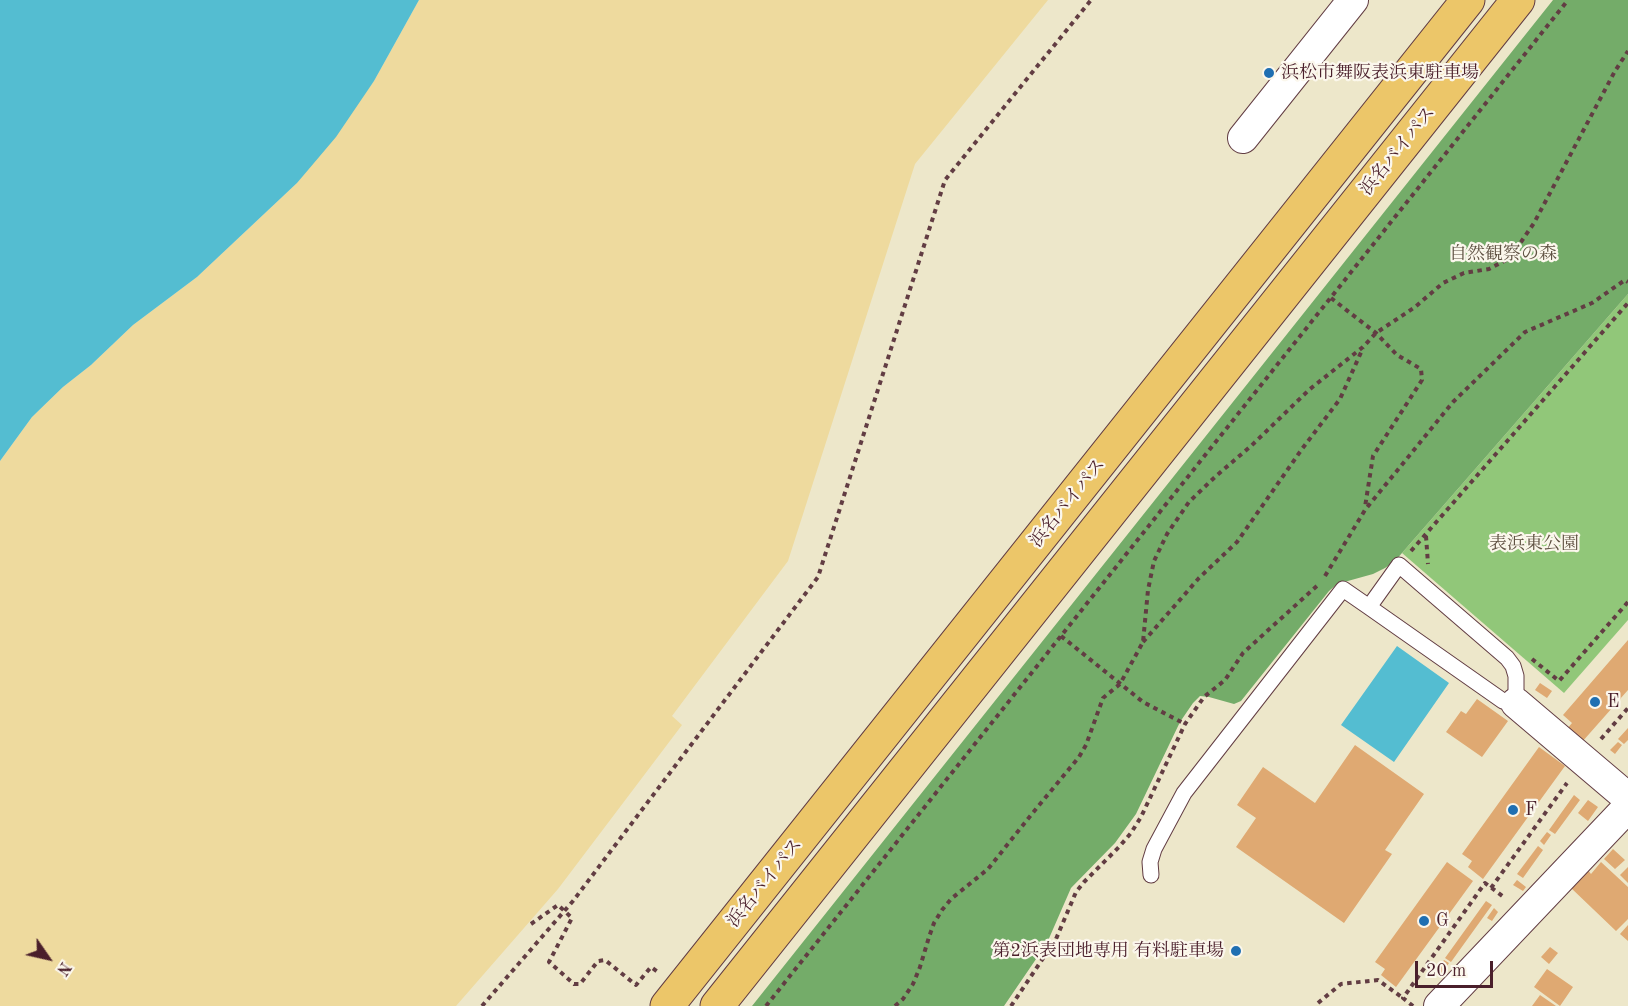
<!DOCTYPE html>
<meta charset="utf-8">
<style>
body{margin:0}
#map{position:relative;width:1628px;height:1006px;overflow:hidden;background:#ede7ca;font-family:"Old Standard TT",serif}
canvas{display:block}
.north{position:absolute;left:18px;top:928px;width:60px;height:60px;-webkit-text-stroke:4px #fbf7ec;paint-order:stroke;rotate:124deg;font-size:16px;font-weight:700;line-height:24px;text-align:center;color:#4a1f2b}
.north::after{content:'';display:block;margin:auto;width:21px;height:27px;background:#4a1f2b;clip-path:polygon(50% 0,100% 100%,50% 72%,0 100%)}
.scale{position:absolute;left:1415px;top:961px;width:78px;height:27px;box-sizing:border-box;border:3px solid #4a1f2b;border-top:0;padding-left:8px;font-size:18px;line-height:21px;white-space:nowrap;color:#4a1f2b;-webkit-text-stroke:4px #fbf7ec;paint-order:stroke}
</style>
<div id="map">
<canvas width="1628" height="1006"></canvas>
<div class="north">N</div>
<div class="scale">20 m</div>
</div>
<script>
const c = document.querySelector('canvas').getContext('2d');
c.lineJoin = 'round';
function paint(path, color) {
  c.fillStyle = color;
  c.fill(path, 'evenodd');
}
function toPath(rows) {
  const path = new Path2D();
  for (const r of rows) {
    path.moveTo(r[0], r[1]);
    for (let i = 2; i < r.length; i += 2) path.lineTo(r[i], r[i + 1]);
  }
  return path;
}
function trace(path, color, width, dash) {
  c.strokeStyle = color;
  c.lineWidth = width;
  c.lineCap = dash ? 'butt' : 'round';
  c.setLineDash(dash || []);
  c.stroke(path);
}
function label(font, color, halo, rows, align = 'center') {
  c.font = font + ' "Old Standard TT","Noto Serif JP",serif';
  c.lineWidth = 4.5;
  c.setLineDash([]);
  c.textBaseline = 'middle';
  c.strokeStyle = halo;
  c.fillStyle = color;
  for (const [text, x, y, turn = 0] of rows) {
    c.save();
    c.translate(x, y);
    c.rotate((+turn || 0) * Math.PI / 180);
    c.textAlign = isNaN(turn) ? turn : align;
    if (halo) c.strokeText(text, 0, 0);
    c.fillText(text, 0, 0);
    c.restore();
  }
}
const green = toPath([
 [1628,294,1628,620,1564,693,1402,553]
]);
const forest = toPath([
 [1553,0,1628,0,1628,294,1395,561,1385,568,1373,574,1337,584,1329,591,1241,701,1234,704,1209,697,1200,696,1193,703,1180,722,1136,814,1115,843,1071,888,1047,943,1004,1006,752,1006]
]);
const sand = toPath([
 [419,0,1048,0,915,164,788,561,672,716,682,725,558,889,456,1006,0,1006,0,461,32,417,63,387,91,365,133,325,197,277,297,183,374,81]
]);
const water = toPath([
 [0,0,419,0,374,81,336,137,297,183,197,277,133,325,91,365,63,387,32,417,0,461],
 [1397,646,1449,683,1394,762,1341,725]
]);
const building = toPath([
 [1628,640,1628,690,1582,742,1567,729,1572,723,1563,715],
 [1540,683,1552,691,1547,698,1535,690],
 [1477,699,1508,721,1482,757,1446,732,1461,711,1466,714],
 [1628,728,1628,740,1624,744,1618,739],
 [1618,742,1622,745,1615,754,1610,750],
 [1355,745,1424,794,1385,850,1392,854,1344,923,1236,847,1256,818,1237,805,1263,767,1315,803],
 [1539,747,1565,766,1483,879,1468,867,1472,861,1462,854],
 [1574,795,1580,800,1555,834,1549,830],
 [1588,800,1598,807,1588,821,1578,813],
 [1547,832,1551,835,1544,845,1540,841],
 [1538,846,1543,850,1523,878,1517,874],
 [1613,849,1625,860,1615,869,1604,859],
 [1447,862,1473,881,1396,987,1381,975,1385,969,1375,962],
 [1601,862,1628,887,1628,919,1616,931,1570,887,1587,869,1591,874],
 [1628,867,1628,883,1620,875],
 [1517,880,1526,887,1523,891,1513,885],
 [1486,901,1492,905,1451,962,1445,958],
 [1494,908,1498,912,1492,921,1487,918],
 [1628,925,1628,941,1620,934],
 [1550,947,1558,953,1549,964,1541,957],
 [1444,960,1449,963,1442,973,1437,969],
 [1547,969,1573,987,1560,1006,1534,987],
 [1540,995,1556,1006,1532,1006]
]);
const path = toPath([
 [1331,298,1376,333,1397,355,1421,369,1422,380,1373,456,1365,507],
 [1426,536,1428,564],
 [1411,551,1628,303],
 [1325,576,1365,510,1453,402,1525,332,1592,303,1625,280,1628,282],
 [1061,636,1143,702,1185,724],
 [1143,642,1199,578,1237,542,1302,449,1340,399,1363,348],
 [1532,659,1559,681,1628,602],
 [1601,739,1628,708],
 [1491,888,1567,783],
 [531,924,558,905,572,918,549,962,574,984,580,984,598,961,605,960,636,985,651,967,658,972],
 [1318,1003,1341,984,1378,980,1403,998],
 [482,1006,573,901,818,577,945,180,1091,0],
 [766,1006,1568,0],
 [895,1006,903,999,913,984,920,967,929,937,934,923,942,910,951,899,988,869,1031,815,1079,757,1086,745,1103,698,1120,684,1143,642,1148,590,1154,561,1167,534,1189,502,1216,476,1251,446,1310,389,1363,347,1376,333,1415,307,1443,283,1464,273,1489,269,1506,260,1521,242,1534,223,1615,71,1628,51],
 [1011,1006,1056,939,1076,892,1084,882,1119,847,1131,833,1141,817,1185,724,1204,697,1225,680,1243,653,1319,584],
 [1413,1006,1403,998,1485,883,1505,898]
]);
const service = toPath([
 [1151,875,1150,862,1154,849,1184,793,1343,589,1369,607,1503,701,1516,703,1516,676,1513,666,1507,658,1399,565,1369,607]
]);
const minor = toPath([
 [1243,138,1353,0],
 [1516,703,1628,798],
 [1439,1006,1628,807]
]);
const motorway = toPath([
 [667,1006,1468,0],
 [717,1006,1518,0]
]);
const markers = [
 [1269,73,6,"#1f6fb2"],
 [1595,702,6,"#1f6fb2"],
 [1513,810,6,"#1f6fb2"],
 [1424,921,6,"#1f6fb2"],
 [1236,951,6,"#1f6fb2"]
];
const poiNames = [
 ["浜松市舞阪表浜東駐車場",1281,73],
 ["E",1607,702],
 ["F",1525,810],
 ["G",1436,921],
 ["第2浜表団地専用 有料駐車場",1224,951,"right"]
];
const streetNames = [
 ["浜名バイパス",1398,151,-51],
 ["浜名バイパス",1068,503,-51],
 ["浜名バイパス",765,883,-51]
];
const parkNames = [
 ["自然観察の森",1503,254],
 ["表浜東公園",1534,544]
];
paint(green, '#91c779');
paint(forest, '#74ac69');
paint(sand, '#eeda9e');
paint(water, '#54bdd1');
paint(building, '#dfa972');
trace(service, '#623d43', 17);
trace(minor, '#623d43', 32);
trace(motorway, '#623d43', 35);
trace(path, '#623d43', 4, [4.5, 4.5]);
trace(service, '#fff', 15);
trace(minor, '#fff', 30);
trace(motorway, '#ecc669', 33);
for (const [x, y, r, color] of markers) {
  const dot = new Path2D();
  dot.arc(x, y, r, 0, 2 * Math.PI);
  c.fillStyle = color;
  c.fill(dot);
  trace(dot, '#fbf7ec', 2);
}
label('18px', '#4a1f2b', '#fbf7ec', poiNames, 'left');
label('18px', '#4a1f2b', '#fbf7ec', streetNames);
label('18px', '#5f5142', '#fbf7ec', parkNames);
</script>
